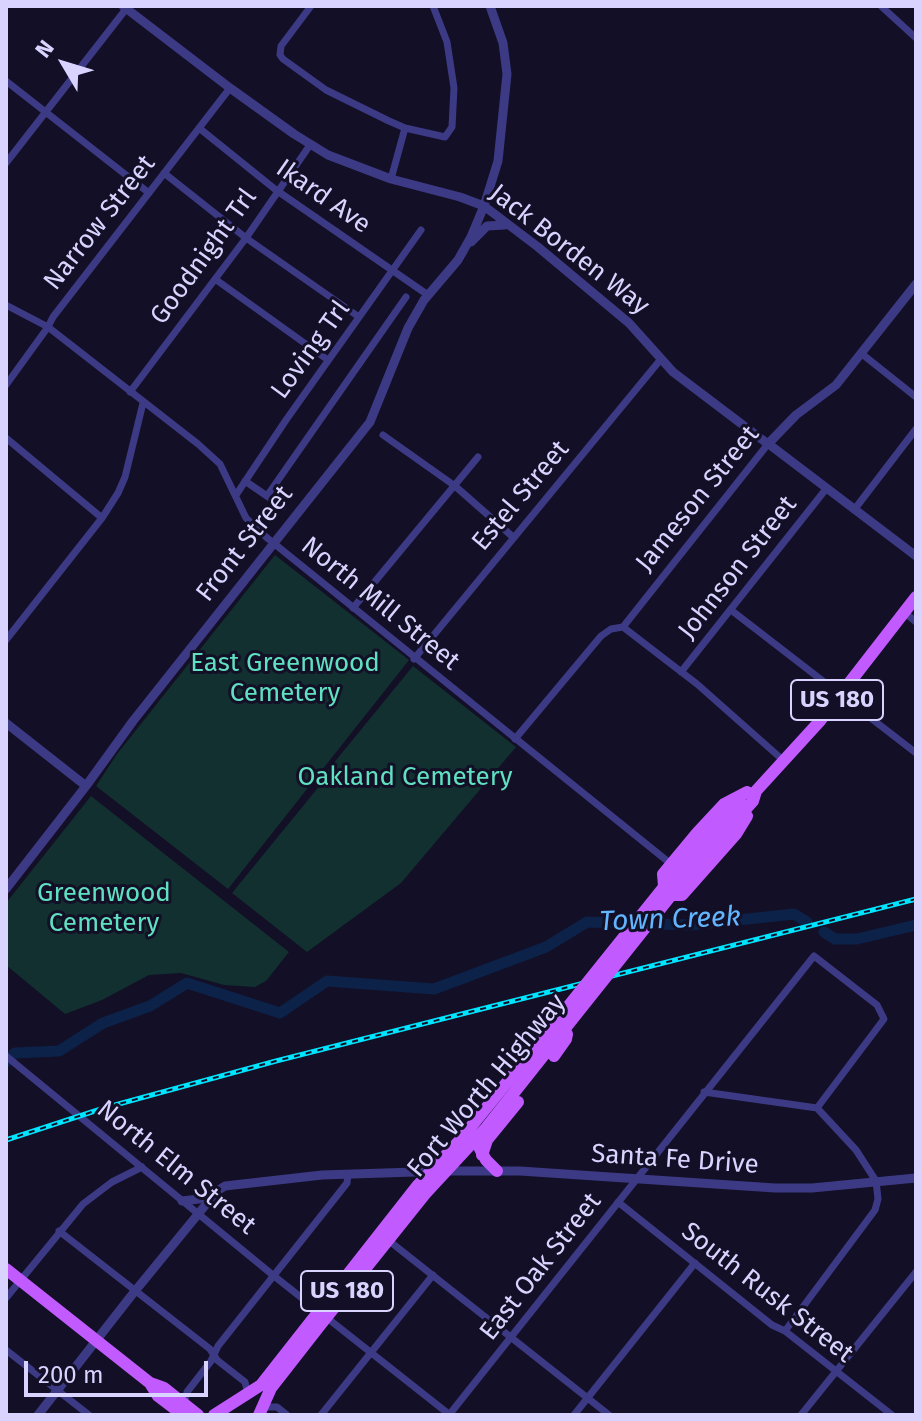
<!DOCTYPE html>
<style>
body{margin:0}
#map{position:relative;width:922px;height:1421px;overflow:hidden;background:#130f26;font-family:"Fira Sans",sans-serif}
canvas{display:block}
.frame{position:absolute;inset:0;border:8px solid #d9d4ff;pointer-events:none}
.north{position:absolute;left:24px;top:24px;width:80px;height:80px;-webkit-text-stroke:6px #130f26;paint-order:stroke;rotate:308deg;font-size:22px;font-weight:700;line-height:32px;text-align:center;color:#d9d4ff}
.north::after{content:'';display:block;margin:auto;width:28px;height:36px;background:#d9d4ff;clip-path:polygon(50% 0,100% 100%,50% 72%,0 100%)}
.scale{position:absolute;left:24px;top:1361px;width:184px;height:36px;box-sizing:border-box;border:4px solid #d9d4ff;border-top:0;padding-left:10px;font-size:24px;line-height:28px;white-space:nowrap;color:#d9d4ff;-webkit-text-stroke:6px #130f26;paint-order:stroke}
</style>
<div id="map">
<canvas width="922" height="1421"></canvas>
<div class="frame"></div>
<div class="north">N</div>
<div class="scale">200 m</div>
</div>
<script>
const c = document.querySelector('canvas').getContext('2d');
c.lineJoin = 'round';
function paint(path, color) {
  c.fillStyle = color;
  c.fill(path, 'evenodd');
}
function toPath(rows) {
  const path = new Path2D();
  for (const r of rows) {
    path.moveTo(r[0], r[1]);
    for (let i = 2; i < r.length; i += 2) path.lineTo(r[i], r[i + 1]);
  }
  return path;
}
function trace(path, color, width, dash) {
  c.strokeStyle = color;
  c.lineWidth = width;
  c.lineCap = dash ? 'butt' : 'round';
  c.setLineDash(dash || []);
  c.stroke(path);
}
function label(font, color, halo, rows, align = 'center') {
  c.font = font + ' "Fira Sans",sans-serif';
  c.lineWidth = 6;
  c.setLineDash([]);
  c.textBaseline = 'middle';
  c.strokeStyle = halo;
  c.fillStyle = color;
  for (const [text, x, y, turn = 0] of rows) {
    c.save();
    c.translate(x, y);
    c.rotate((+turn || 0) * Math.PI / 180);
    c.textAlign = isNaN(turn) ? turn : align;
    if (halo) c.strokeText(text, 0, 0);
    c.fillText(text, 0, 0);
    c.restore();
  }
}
const green = toPath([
 [275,555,409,660,228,889,96,786,117,754],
 [413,666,516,747,401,883,307,952,232,893,321,784,319,781],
 [91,796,289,952,266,981,255,987,224,985,181,973,149,975,102,1000,65,1014,6,965,6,903]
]);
const river = toPath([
 [824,932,835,939,857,939,916,925],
 [6,1062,15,1053,59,1051,103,1023,150,1006,187,983,280,1013,327,981,434,989,546,947,587,922,691,925,794,914,807,922]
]);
const minor = toPath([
 [311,6,281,46,280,55,283,59,326,90,389,121,405,128,445,137,452,127,454,88,447,42,433,6],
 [881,6,916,38],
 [6,81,149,193],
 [199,128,276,190,428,295],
 [6,163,126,9],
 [164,173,246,238,359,317],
 [391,179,405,128],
 [215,279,328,360],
 [6,305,48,327,198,444,220,464,246,518,266,537,671,864],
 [862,354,916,397],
 [6,385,48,327,53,317,230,88],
 [130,392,246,238,310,145],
 [383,435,455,486,513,537],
 [6,438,102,518],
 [245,481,283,507],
 [236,495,286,420,421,230],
 [267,496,406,297],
 [854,510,916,429],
 [353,608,478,457],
 [731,610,916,753],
 [904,612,916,622],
 [623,627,697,684,784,761],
 [6,640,102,518,118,493,125,477,143,403],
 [414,659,661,359],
 [681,672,826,489],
 [515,739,601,636,611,629,623,627,768,444],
 [6,1056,274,1276,450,1415],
 [704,1092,817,1108,856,1150,876,1181,878,1199,875,1210,785,1331],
 [618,1202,772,1325,785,1331,892,1415],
 [59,1231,210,1349,217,1360,245,1382,248,1394],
 [388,1240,609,1415],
 [6,1298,83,1204,112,1182,142,1167],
 [6,1350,89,1415],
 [184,1404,187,1392,211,1361,218,1346,347,1183,348,1174],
 [264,1407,277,1407,287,1415],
 [321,1415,433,1275],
 [449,1415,814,956,877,1005,884,1019,817,1108],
 [574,1415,695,1263],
 [801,1415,916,1272]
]);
const tertiary = toPath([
 [123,6,230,88,294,134,328,155,391,179,460,197,484,206,538,247,629,323,673,372,768,444,796,415,836,385,916,284],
 [471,242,487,226,505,225],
 [766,442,916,556],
 [6,723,86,786],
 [6,889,86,786,133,721,370,422,408,328,424,300,458,260,471,237,484,206,498,161,507,74,503,43,490,6],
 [182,1201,199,1199,214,1193],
 [38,1415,131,1296,217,1191,225,1186,322,1175,446,1171,520,1171,775,1188,812,1188,916,1178]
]);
const primary = toPath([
 [747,816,736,834,682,895,674,895,664,886,663,874,697,833,724,804,747,792],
 [684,862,740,799],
 [692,869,753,801,756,791,819,722,916,597],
 [519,1055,543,1025,551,1022,567,1034,566,1039,554,1056],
 [480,1149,486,1160,497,1171],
 [482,1155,487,1140,518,1102],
 [6,1269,150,1383,164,1388,198,1415],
 [150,1383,158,1396,183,1415],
 [214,1415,261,1385,418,1185,461,1139,546,1034],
 [259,1415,271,1388,321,1324,425,1194,486,1128,555,1041]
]);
const rail = toPath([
 [6,1140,104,1108,276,1061,916,899]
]);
const primaryBridge = toPath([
 [546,1034,684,862],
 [555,1041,692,869]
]);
const shields = [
 [837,700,92],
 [347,1291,92]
];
const shieldNames = [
 ["US 180",837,700],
 ["US 180",347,1291]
];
const streetNames = [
 ["Ikard Ave",323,197,35],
 ["Narrow Street",100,223,-52],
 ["Jack Borden Way",569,250,38],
 ["Goodnight Trl",204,257,-54],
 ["Loving Trl",311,350,-54],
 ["Estel Street",521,496,-50],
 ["Jameson Street",698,499,-51],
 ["Front Street",245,544,-52],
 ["Johnson Street",738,568,-52],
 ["North Mill Street",380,604,39],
 ["Fort Worth Highway",487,1086,-50],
 ["Santa Fe Drive",675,1160,4],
 ["North Elm Street",176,1168,39],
 ["East Oak Street",541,1267,-52],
 ["South Rusk Street",767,1293,38]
];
const parkNames = [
 ["East Greenwood",285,664],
 ["Cemetery",285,694],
 ["Oakland Cemetery",405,778],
 ["Greenwood",104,894],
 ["Cemetery",104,924]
];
const waterNames = [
 ["Town Creek",670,920,-2]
];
paint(green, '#12302f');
trace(river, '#0c2248', 11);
trace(minor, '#3d3a85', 7);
trace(tertiary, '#3d3a85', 9);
trace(primary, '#c25bff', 12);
trace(rail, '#00e5ff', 5);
trace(rail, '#130f26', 2, [6]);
trace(primaryBridge, '#c25bff', 12);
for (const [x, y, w] of shields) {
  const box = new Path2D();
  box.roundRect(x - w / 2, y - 20, w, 40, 6);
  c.fillStyle = '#130f26';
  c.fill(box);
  trace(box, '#d9d4ff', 2);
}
label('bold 24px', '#d9d4ff', null, shieldNames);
label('26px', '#d9d4ff', '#130f26', streetNames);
label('26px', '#5fe0c0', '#130f26', parkNames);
label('italic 28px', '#62b6ff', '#130f26', waterNames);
</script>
